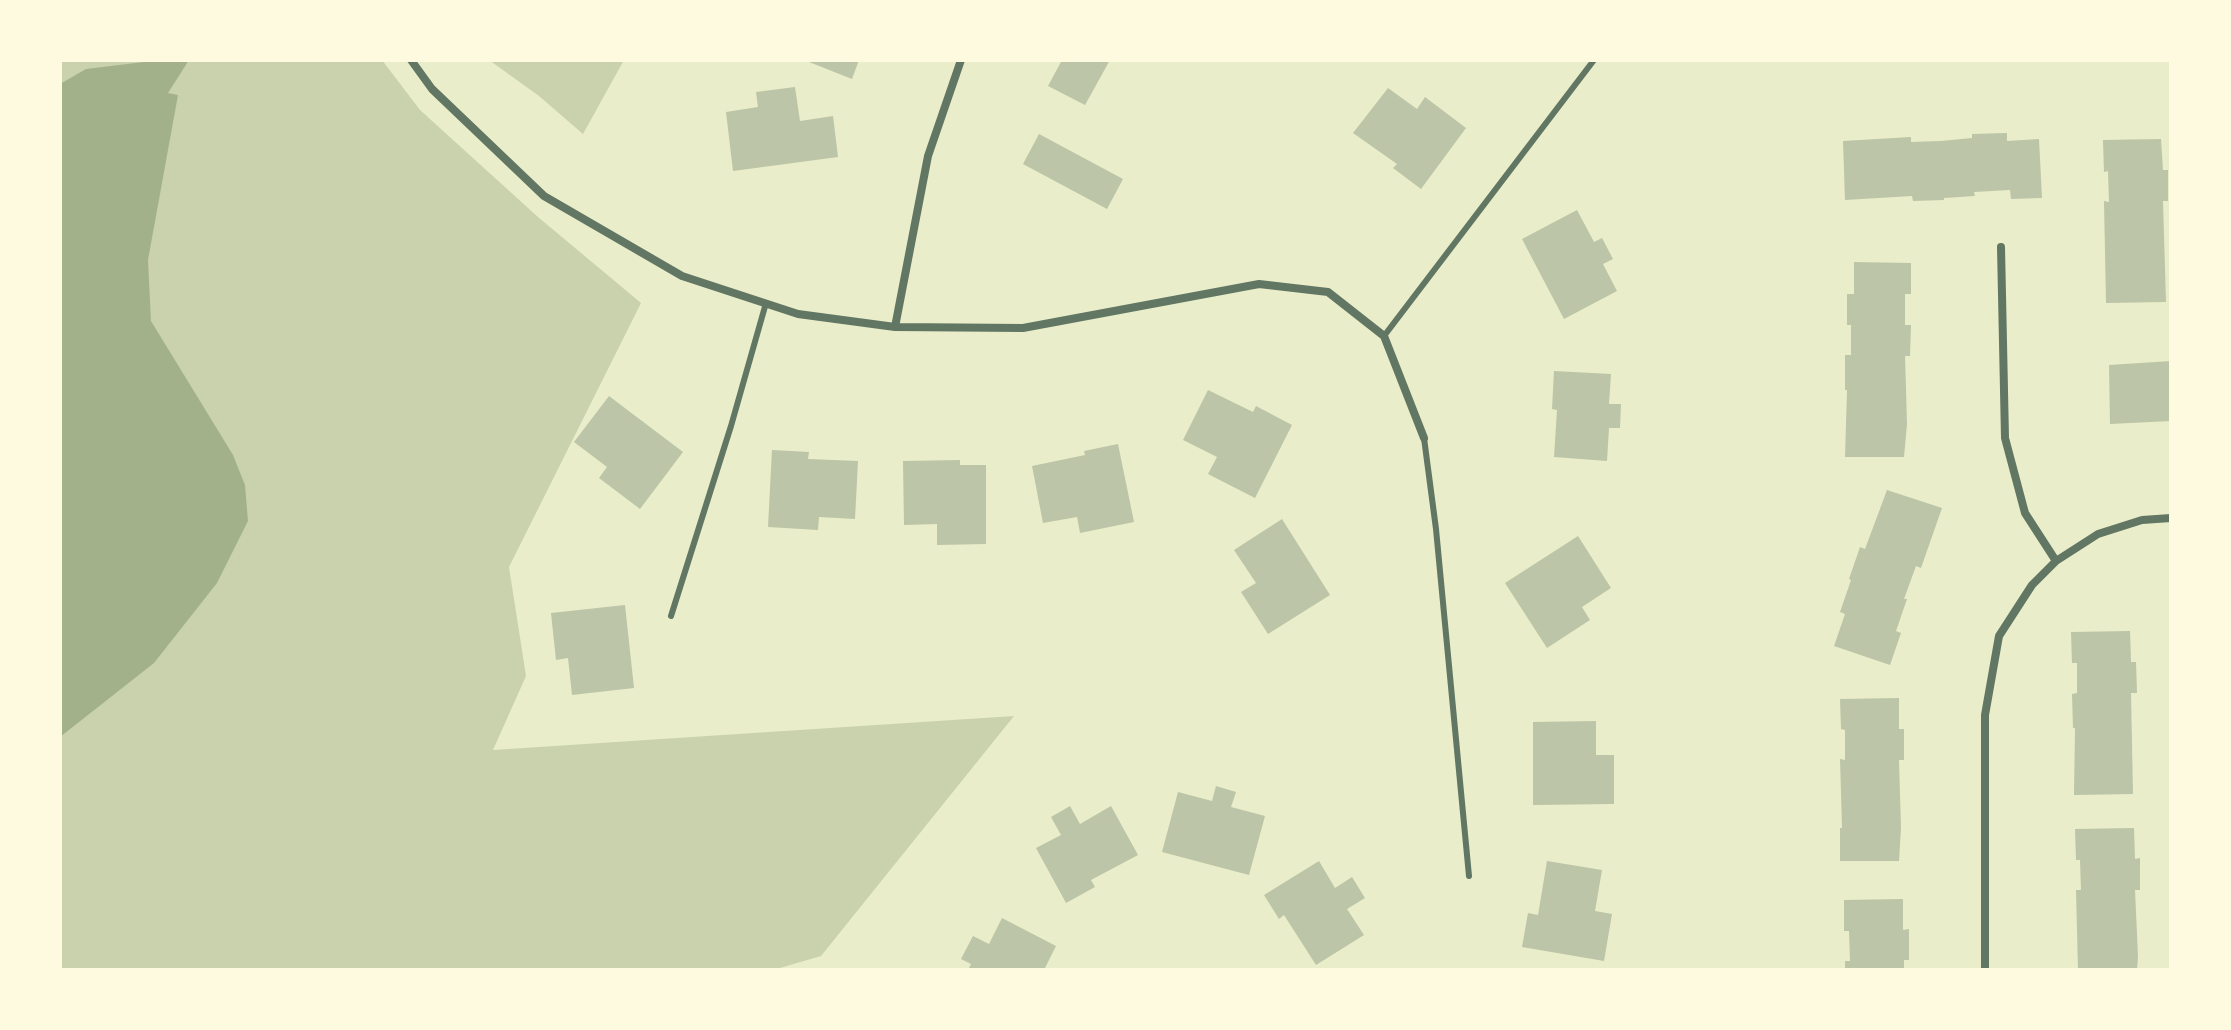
<!DOCTYPE html>
<style>
body{margin:0}
#map{position:relative;width:2231px;height:1030px;overflow:hidden;background:#e9edc9;font-family:"Varela Round",sans-serif}
canvas{display:block}
.frame{position:absolute;inset:0;border:62px solid #fefae0;pointer-events:none}
</style>
<div id="map">
<canvas width="2231" height="1030"></canvas>
<div class="frame"></div>
</div>
<script>
const c = document.querySelector('canvas').getContext('2d');
c.lineJoin = 'round';
function paint(path, color) {
  c.fillStyle = color;
  c.fill(path, 'evenodd');
}
function toPath(rows) {
  const path = new Path2D();
  for (const r of rows) {
    path.moveTo(r[0], r[1]);
    for (let i = 2; i < r.length; i += 2) path.lineTo(r[i], r[i + 1]);
  }
  return path;
}
function trace(path, color, width, dash) {
  c.strokeStyle = color;
  c.lineWidth = width;
  c.lineCap = dash ? 'butt' : 'round';
  c.setLineDash(dash || []);
  c.stroke(path);
}
const green = toPath([
 [60,60,382,60,420,110,538,217,641,303,509,567,526,676,493,750,1014,716,821,956,773,970,60,970],
 [489,60,624,60,583,134,539,96]
]);
const water = toPath([
 [160,60,189,60,168,93,178,95,148,260,151,321,233,455,245,485,248,521,217,583,154,663,60,737,60,84,86,69]
]);
const building = toPath([
 [804,60,859,60,852,79],
 [1062,60,1110,60,1085,105,1048,86],
 [795,87,800,121,833,116,838,157,733,171,726,112,758,107,756,92],
 [1388,88,1417,109,1425,97,1466,128,1421,189,1393,168,1397,164,1353,133],
 [2007,133,2007,141,2039,139,2042,198,2011,199,2010,190,1974,192,1975,196,1944,198,1944,200,1913,201,1912,196,1845,200,1843,141,1911,137,1911,142,1941,141,1972,138,1972,134],
 [1039,134,1123,179,1107,209,1023,164],
 [2161,139,2163,170,2168,170,2168,201,2163,201,2166,302,2106,303,2104,201,2109,202,2108,171,2104,172,2103,140],
 [1577,210,1594,242,1602,238,1613,259,1603,264,1617,291,1564,319,1522,239],
 [1854,262,1911,263,1911,294,1905,294,1905,325,1911,325,1910,356,1905,356,1907,424,1904,457,1845,457,1847,390,1845,390,1845,355,1851,355,1851,325,1847,325,1847,294,1854,294],
 [2171,361,2171,421,2110,424,2109,365],
 [1554,371,1611,374,1609,404,1621,404,1620,428,1609,428,1607,461,1554,457,1557,410,1552,409],
 [1208,390,1253,412,1256,406,1292,425,1255,498,1208,474,1217,457,1183,440],
 [609,396,683,452,640,509,599,478,607,467,574,442],
 [1118,444,1134,522,1080,533,1077,517,1043,523,1032,466,1085,455,1084,451],
 [772,450,809,452,808,459,858,461,855,519,819,517,818,530,768,527],
 [960,460,960,465,986,465,986,544,937,545,937,524,904,525,903,461],
 [1887,490,1942,508,1921,568,1916,566,1904,599,1907,599,1896,631,1901,633,1890,665,1834,646,1845,614,1840,612,1851,580,1849,579,1860,547,1865,549],
 [1282,519,1330,595,1268,634,1241,592,1256,583,1234,550],
 [1578,536,1611,588,1582,607,1590,620,1547,648,1505,583],
 [625,605,634,688,572,695,568,658,556,660,551,613],
 [2130,631,2131,662,2136,662,2137,693,2131,693,2133,794,2074,795,2075,728,2073,728,2072,694,2077,693,2077,663,2072,663,2071,632],
 [1899,698,1899,729,1904,729,1904,760,1899,760,1901,828,1899,861,1840,861,1840,828,1842,828,1840,759,1845,760,1845,730,1841,729,1840,699],
 [1596,721,1596,755,1614,755,1614,804,1533,805,1533,722],
 [1216,786,1236,792,1231,807,1265,816,1249,875,1162,852,1178,792,1212,801],
 [1070,806,1080,824,1111,806,1138,855,1091,880,1095,887,1066,903,1036,848,1061,835,1051,817],
 [2134,828,2135,859,2140,858,2140,890,2135,890,2138,957,2137,970,2078,970,2076,890,2081,890,2080,860,2076,860,2075,829],
 [1319,861,1335,888,1352,877,1365,898,1347,909,1364,935,1316,965,1284,915,1279,919,1264,895],
 [1547,861,1602,870,1595,911,1612,914,1604,961,1522,947,1528,913,1538,915],
 [1903,899,1903,930,1909,929,1909,960,1904,960,1904,970,1845,970,1845,961,1850,961,1849,931,1844,931,1844,900],
 [1002,918,1056,946,1044,970,968,970,971,964,961,959,973,936,989,944]
]);
const service = toPath([
 [1384,336,1594,60],
 [1424,438,1436,529,1469,876],
 [671,616,731,426,766,303]
]);
const minor = toPath([
 [411,60,432,89,544,196,682,276,798,314,895,327,1023,328,1259,284,1328,292,1384,336,1424,438],
 [2001,247,2005,438,2025,513,2056,561],
 [895,327,928,156,961,60],
 [1985,970,1985,715,1999,636,2032,585,2056,561,2098,534,2142,520,2171,518]
]);
paint(green, '#cad2ad');
paint(water, '#a3b18a');
paint(building, '#bcc5a7');
trace(service, '#617663', 6);
trace(minor, '#617663', 8);
</script>
